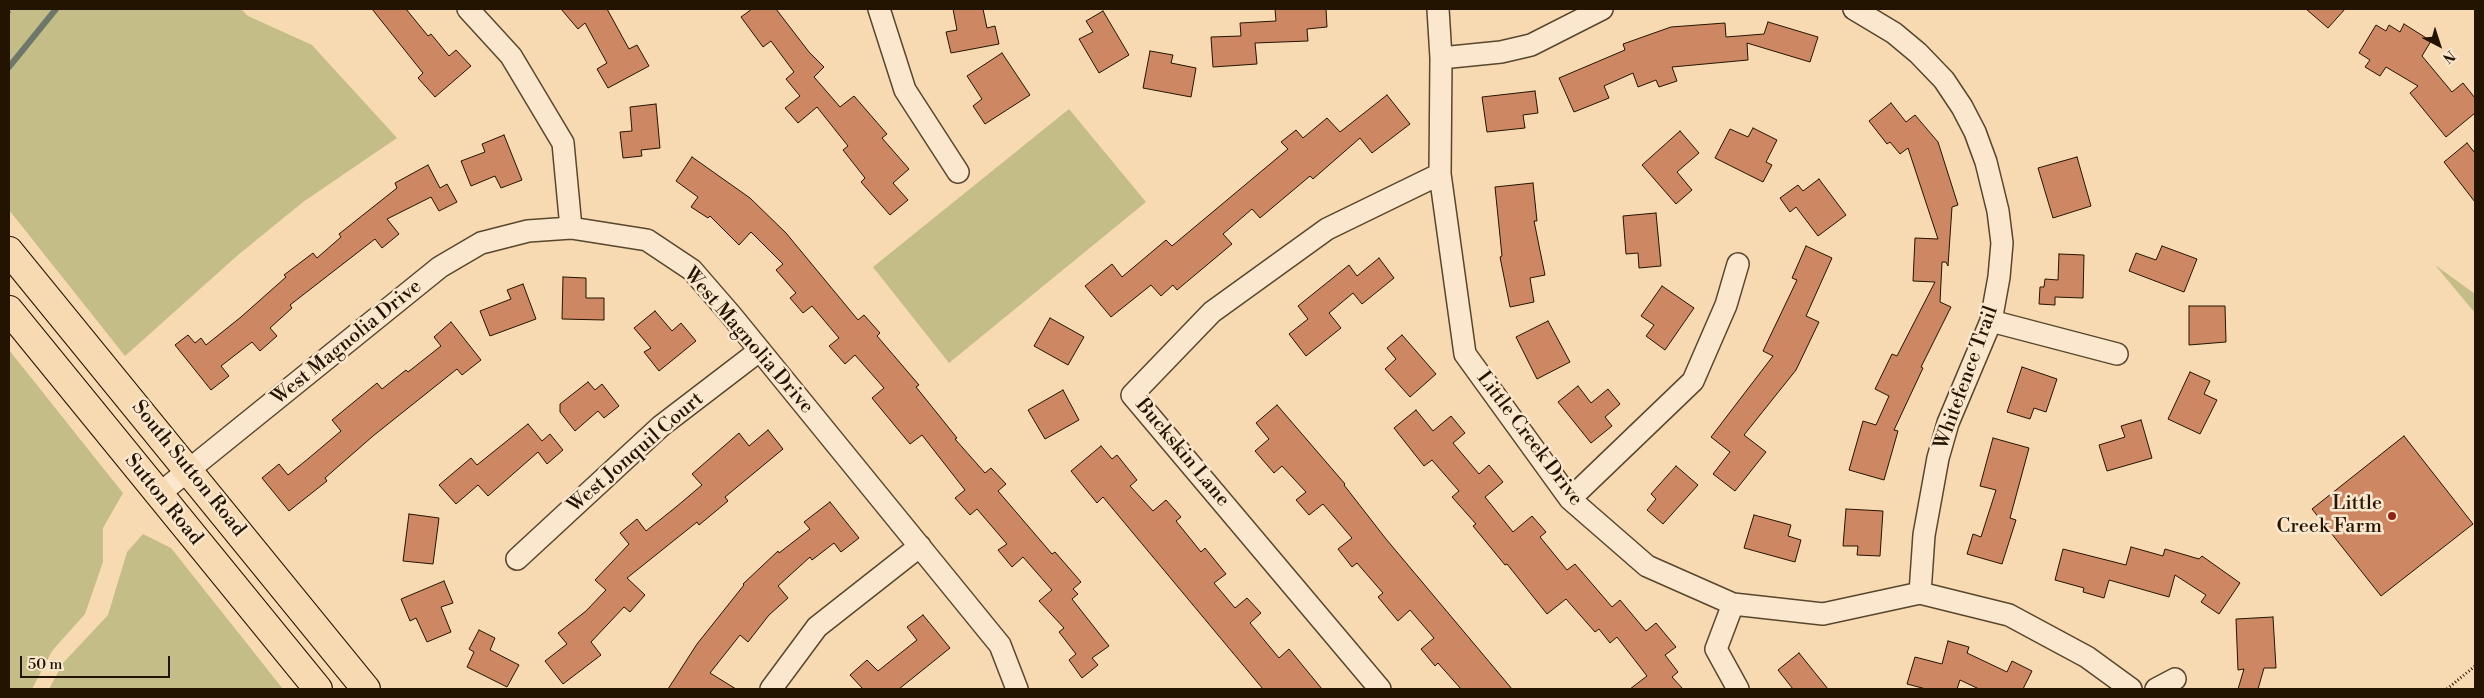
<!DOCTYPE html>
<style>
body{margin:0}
#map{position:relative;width:2484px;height:698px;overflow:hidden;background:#f7dab2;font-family:"Libre Bodoni",serif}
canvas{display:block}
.frame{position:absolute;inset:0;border:10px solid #231401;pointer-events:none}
.north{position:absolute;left:2414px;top:20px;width:50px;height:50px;-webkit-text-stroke:4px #fae7cd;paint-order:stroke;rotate:140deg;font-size:14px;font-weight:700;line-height:20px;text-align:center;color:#231401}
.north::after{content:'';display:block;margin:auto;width:18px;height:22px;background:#231401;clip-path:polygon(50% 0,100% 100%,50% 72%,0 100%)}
.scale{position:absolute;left:20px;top:656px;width:150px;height:22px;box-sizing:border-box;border:2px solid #231401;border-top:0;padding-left:6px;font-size:15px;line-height:18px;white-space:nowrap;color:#231401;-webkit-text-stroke:4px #fae7cd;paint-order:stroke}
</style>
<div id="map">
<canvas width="2484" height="698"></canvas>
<div class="frame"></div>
<div class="north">N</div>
<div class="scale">50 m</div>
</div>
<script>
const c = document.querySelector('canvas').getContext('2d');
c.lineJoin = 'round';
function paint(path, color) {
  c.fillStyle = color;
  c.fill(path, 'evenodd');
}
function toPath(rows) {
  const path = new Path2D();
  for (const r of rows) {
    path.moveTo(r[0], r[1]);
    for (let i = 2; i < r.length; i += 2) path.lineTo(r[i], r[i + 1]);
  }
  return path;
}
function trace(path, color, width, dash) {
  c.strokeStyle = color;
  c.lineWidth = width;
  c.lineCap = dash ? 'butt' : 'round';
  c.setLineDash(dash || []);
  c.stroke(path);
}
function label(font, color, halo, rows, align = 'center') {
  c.font = font + ' "Libre Bodoni",serif';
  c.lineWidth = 5;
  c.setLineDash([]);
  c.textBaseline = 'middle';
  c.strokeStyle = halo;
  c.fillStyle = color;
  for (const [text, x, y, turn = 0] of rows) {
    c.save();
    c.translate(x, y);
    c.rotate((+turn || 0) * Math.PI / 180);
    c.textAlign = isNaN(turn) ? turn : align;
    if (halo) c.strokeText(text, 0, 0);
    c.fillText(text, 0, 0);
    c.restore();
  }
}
const green = toPath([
 [9,9,241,9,248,16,312,45,397,138,303,202,238,255,125,356,9,210],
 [1069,109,1146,202,949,363,873,267],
 [2435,265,2475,294,2475,313],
 [9,350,123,493,103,528,103,562,85,614,52,651,32,689,9,689],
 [143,534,171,548,283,689,49,689,63,663,108,615,127,552]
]);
const stream = toPath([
 [9,67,56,9]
]);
const building = toPath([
 [372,9,406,9,428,36,431,34,449,56,456,50,471,66,435,97,418,78,423,73,372,9],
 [561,9,607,9,629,49,637,45,649,66,608,88,597,69,607,63,585,23,578,29,561,9],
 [752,9,776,9,809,52,824,67,814,77,840,107,854,96,887,134,882,138,909,169,893,183,908,200,890,215,861,182,865,178,843,150,848,146,817,107,798,123,785,108,800,96,786,79,794,72,771,41,763,47,741,17,752,9],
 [953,9,983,9,987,28,995,26,999,44,951,53,946,32,957,30,953,9],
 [1275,9,1326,9,1327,27,1307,29,1308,41,1255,43,1257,64,1213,67,1211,37,1241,36,1240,23,1276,21,1275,9],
 [2306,9,2345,9,2328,28,2306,9],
 [1103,11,1129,55,1099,73,1079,39,1093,32,1086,21,1103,11],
 [1768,22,1818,37,1810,62,1747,43,1748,60,1672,67,1677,81,1659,87,1656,80,1638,87,1633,73,1604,86,1609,98,1574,112,1559,78,1625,50,1623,44,1671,27,1725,23,1726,37,1764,34,1768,22],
 [2404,24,2431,41,2422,56,2452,92,2463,83,2475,98,2475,113,2446,137,2410,93,2418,86,2386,67,2380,76,2365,67,2370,60,2359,53,2376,25,2386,31,2389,25,2400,32,2404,24],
 [1150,51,1173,55,1171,63,1196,68,1191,97,1143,88,1150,51],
 [1002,53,1030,95,985,124,973,106,982,99,967,76,1002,53],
 [1535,91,1538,113,1523,115,1525,128,1487,132,1482,97,1535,91],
 [1387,95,1410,124,1372,153,1360,138,1313,179,1310,176,1260,218,1252,209,1223,234,1232,244,1177,290,1173,285,1161,296,1151,285,1111,317,1085,286,1112,264,1122,277,1166,240,1172,246,1288,149,1281,142,1296,130,1303,138,1327,118,1340,132,1387,95],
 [1891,103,1906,122,1915,115,1938,142,1958,205,1952,207,1948,266,1946,262,1942,262,1940,302,1951,307,1921,367,1923,368,1894,430,1898,431,1884,480,1849,470,1863,421,1876,425,1889,396,1875,389,1892,354,1897,356,1935,282,1913,281,1915,238,1938,239,1908,148,1900,154,1890,142,1887,144,1869,121,1891,103],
 [656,104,660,148,641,150,642,156,623,158,620,132,632,131,630,107,656,104],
 [1753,128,1777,140,1766,162,1772,165,1763,182,1715,158,1730,129,1748,137,1753,128],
 [1680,131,1699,153,1677,172,1692,190,1676,204,1642,165,1680,131],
 [504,135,522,180,501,188,495,176,471,186,461,161,485,152,482,144,504,135],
 [2467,143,2475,153,2475,202,2444,162,2467,143],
 [692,157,750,198,786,233,858,320,864,315,880,333,877,336,919,385,916,387,957,438,955,439,985,473,991,468,1006,484,998,491,1052,554,1055,552,1081,582,1073,589,1078,594,1072,599,1109,646,1092,658,1098,665,1082,678,1069,660,1076,654,1059,632,1064,628,1039,601,1052,590,1023,557,1012,567,998,550,1007,544,977,509,970,515,955,498,965,490,922,435,910,444,872,398,884,388,855,355,845,364,829,346,839,338,812,306,803,313,790,298,796,293,776,270,783,264,751,232,739,245,710,216,708,218,691,207,698,197,676,181,692,157],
 [2077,157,2091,206,2053,218,2038,168,2077,157],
 [428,165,440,188,447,184,457,202,439,211,431,197,387,219,399,234,382,248,375,239,290,305,292,308,270,328,277,336,260,351,252,342,221,366,229,376,211,390,175,345,188,335,195,343,201,338,206,345,241,317,286,277,284,275,313,253,317,258,341,237,339,234,397,188,395,183,428,165],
 [1819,179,1846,215,1818,236,1796,207,1790,212,1780,198,1798,185,1803,191,1819,179],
 [1533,183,1537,221,1534,221,1545,275,1530,278,1534,302,1510,307,1500,257,1502,256,1495,187,1533,183],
 [1656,213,1661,266,1639,268,1638,253,1626,254,1623,216,1656,213],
 [1806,246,1832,258,1806,316,1819,322,1796,370,1744,435,1766,452,1735,491,1713,474,1730,452,1711,437,1773,356,1763,351,1797,280,1792,278,1806,246],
 [2162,246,2197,259,2184,292,2129,271,2136,253,2156,260,2162,246],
 [2059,254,2084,255,2083,298,2055,297,2055,305,2039,304,2040,287,2044,287,2045,279,2058,280,2059,254],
 [1379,258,1394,278,1362,304,1353,293,1329,313,1341,328,1306,356,1289,334,1308,319,1298,306,1349,265,1357,276,1379,258],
 [563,277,586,278,586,298,604,298,604,320,562,319,563,277],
 [523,284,536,319,490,336,480,311,511,299,507,290,523,284],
 [1662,286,1694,308,1665,350,1646,336,1654,325,1641,316,1662,286],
 [2189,306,2225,306,2226,342,2189,345,2189,306],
 [655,311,672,331,681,323,696,341,659,371,644,352,651,348,634,328,655,311],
 [1050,318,1084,337,1068,365,1034,346,1050,318],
 [1548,321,1570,362,1537,379,1516,337,1548,321],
 [451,322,481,360,462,375,457,369,373,436,325,478,327,481,289,511,262,478,279,464,288,475,309,458,341,431,332,420,377,383,382,389,406,370,408,372,441,346,434,337,451,322],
 [1402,335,1436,374,1410,397,1385,369,1396,359,1387,348,1402,335],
 [2022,367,2057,379,2046,412,2034,408,2030,419,2007,412,2022,367],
 [2190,372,2210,381,2204,394,2217,400,2200,434,2168,419,2190,372],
 [588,382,595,390,602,384,619,406,604,418,598,411,575,431,560,412,560,404,588,382],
 [1578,386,1591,403,1608,389,1620,404,1605,417,1612,426,1591,443,1558,402,1578,386],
 [1063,390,1079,420,1045,439,1028,410,1063,390],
 [1277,405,1345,484,1344,485,1386,539,1512,689,1461,689,1438,663,1435,666,1421,649,1434,638,1410,610,1398,621,1378,597,1383,593,1357,563,1352,567,1338,549,1352,538,1323,504,1309,515,1296,500,1306,492,1282,466,1274,473,1255,451,1269,439,1256,423,1277,405],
 [1416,410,1433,431,1451,416,1465,433,1453,443,1479,474,1489,465,1503,482,1485,497,1513,532,1532,516,1546,532,1540,537,1567,570,1575,564,1612,607,1620,600,1646,631,1656,623,1676,647,1665,655,1678,672,1672,677,1683,689,1630,689,1647,676,1617,637,1610,643,1599,629,1595,632,1566,599,1547,614,1507,564,1505,565,1473,526,1476,524,1452,497,1459,491,1432,460,1424,466,1394,428,1416,410],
 [2141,420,2152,458,2107,471,2099,445,2125,437,2121,426,2141,420],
 [528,424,542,441,550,434,563,450,547,464,538,452,488,496,478,485,456,504,439,485,471,458,477,465,528,424],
 [768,430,783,449,725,497,728,501,699,525,697,522,627,578,645,595,630,612,624,607,591,642,601,655,563,684,545,661,567,644,558,633,586,611,606,590,595,580,629,544,620,533,637,519,646,531,676,507,702,485,692,474,739,433,749,446,768,430],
 [2404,436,2473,524,2381,596,2312,509,2404,436],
 [1993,438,2029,448,2010,518,2016,520,2002,564,1967,554,1973,534,1981,537,1996,490,1980,486,1993,438],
 [1101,446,1112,459,1117,455,1137,480,1130,486,1153,511,1166,500,1181,517,1176,521,1201,552,1205,548,1226,574,1214,583,1235,608,1247,598,1261,613,1250,623,1279,658,1289,649,1322,689,1263,689,1103,497,1097,503,1071,471,1101,446],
 [1676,466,1698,485,1663,524,1647,510,1656,499,1651,494,1676,466],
 [830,502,859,538,841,552,834,543,812,560,810,557,778,586,788,598,769,615,748,642,740,635,710,673,736,689,668,689,697,644,744,585,743,584,778,551,779,553,810,529,804,522,830,502],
 [1846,509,1883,511,1880,556,1857,555,1858,546,1843,546,1846,509],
 [409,514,439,518,433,564,403,561,409,514],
 [1754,515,1791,525,1788,536,1801,540,1795,562,1744,548,1754,515],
 [2131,547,2163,556,2165,549,2199,559,2202,556,2240,583,2219,614,2201,602,2206,595,2175,575,2169,597,2109,580,2104,598,2083,592,2084,588,2055,580,2063,549,2126,565,2131,547],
 [444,581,453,603,441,607,451,632,427,642,416,618,410,621,401,599,444,581],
 [923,615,950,648,899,689,863,689,850,675,867,660,878,671,917,640,907,627,923,615],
 [2273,617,2276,668,2264,668,2258,689,2238,689,2244,669,2238,670,2236,619,2273,617],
 [479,630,495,638,490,650,519,665,507,687,467,667,474,652,469,649,479,630],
 [1948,641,1969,647,1967,653,2007,672,2012,661,2032,671,2023,689,1979,689,1960,680,1957,689,1926,689,1907,684,1915,657,1942,664,1948,641],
 [1799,653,1828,689,1793,689,1778,670,1799,653]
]);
const path = toPath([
 [9,12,11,9],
 [2447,689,2475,666]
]);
const street = toPath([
 [468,9,511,56,563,143,571,228],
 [879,9,905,90,958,172],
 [1438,9,1441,58,1440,174,1465,354,1570,499,1647,566,1733,604,1823,614,1920,593,2009,615,2087,657,2131,689],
 [1854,9,1894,33,1918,53,1944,80,1962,107,1975,132,1986,162,1998,211,2002,243,1999,277,1991,321,1948,423,1938,458,1924,535,1920,593],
 [1441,58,1501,52,1531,45,1602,9],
 [1991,321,2117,354],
 [159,494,440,267,481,243,528,231,571,228,647,240,692,270,731,315,1000,645,1017,689],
 [1570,499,1693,381,1726,305,1738,264],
 [517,559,661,426,759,351],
 [1733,604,1716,649,1738,689],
 [771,689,817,627,920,546],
 [1380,689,1132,395,1212,312,1327,229,1440,174],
 [2156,689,2175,679]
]);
const primary = toPath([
 [9,251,366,689],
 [9,310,318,689]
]);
const markers = [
 [2392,516,5,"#8f2418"]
];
const streetNames = [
 ["West Magnolia Drive",748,341,49],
 ["West Magnolia Drive",347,343,-39],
 ["Whitefence Trail",1967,378,-70],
 ["Little Creek Drive",1529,439,53],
 ["West Jonquil Court",636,453,-41],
 ["Buckskin Lane",1182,453,50],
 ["South Sutton Road",188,469,51],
 ["Sutton Road",163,500,51]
];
const poiNames = [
 ["Little",2382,504],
 ["Creek Farm",2382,527]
];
paint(green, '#c4bd87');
trace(stream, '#6d786b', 6);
paint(building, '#ce8763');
trace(building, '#231401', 1);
trace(street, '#58462d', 24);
trace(primary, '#231401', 30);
trace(path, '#231401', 3, [1, 2.5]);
trace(street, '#fae7cd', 21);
trace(primary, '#f7dab2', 28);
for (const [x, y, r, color] of markers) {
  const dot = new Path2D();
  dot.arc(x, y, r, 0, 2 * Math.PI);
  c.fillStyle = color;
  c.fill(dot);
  trace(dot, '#fae7cd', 2);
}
label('20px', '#231401', '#fae7cd', streetNames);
label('20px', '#231401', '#fae7cd', poiNames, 'right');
</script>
